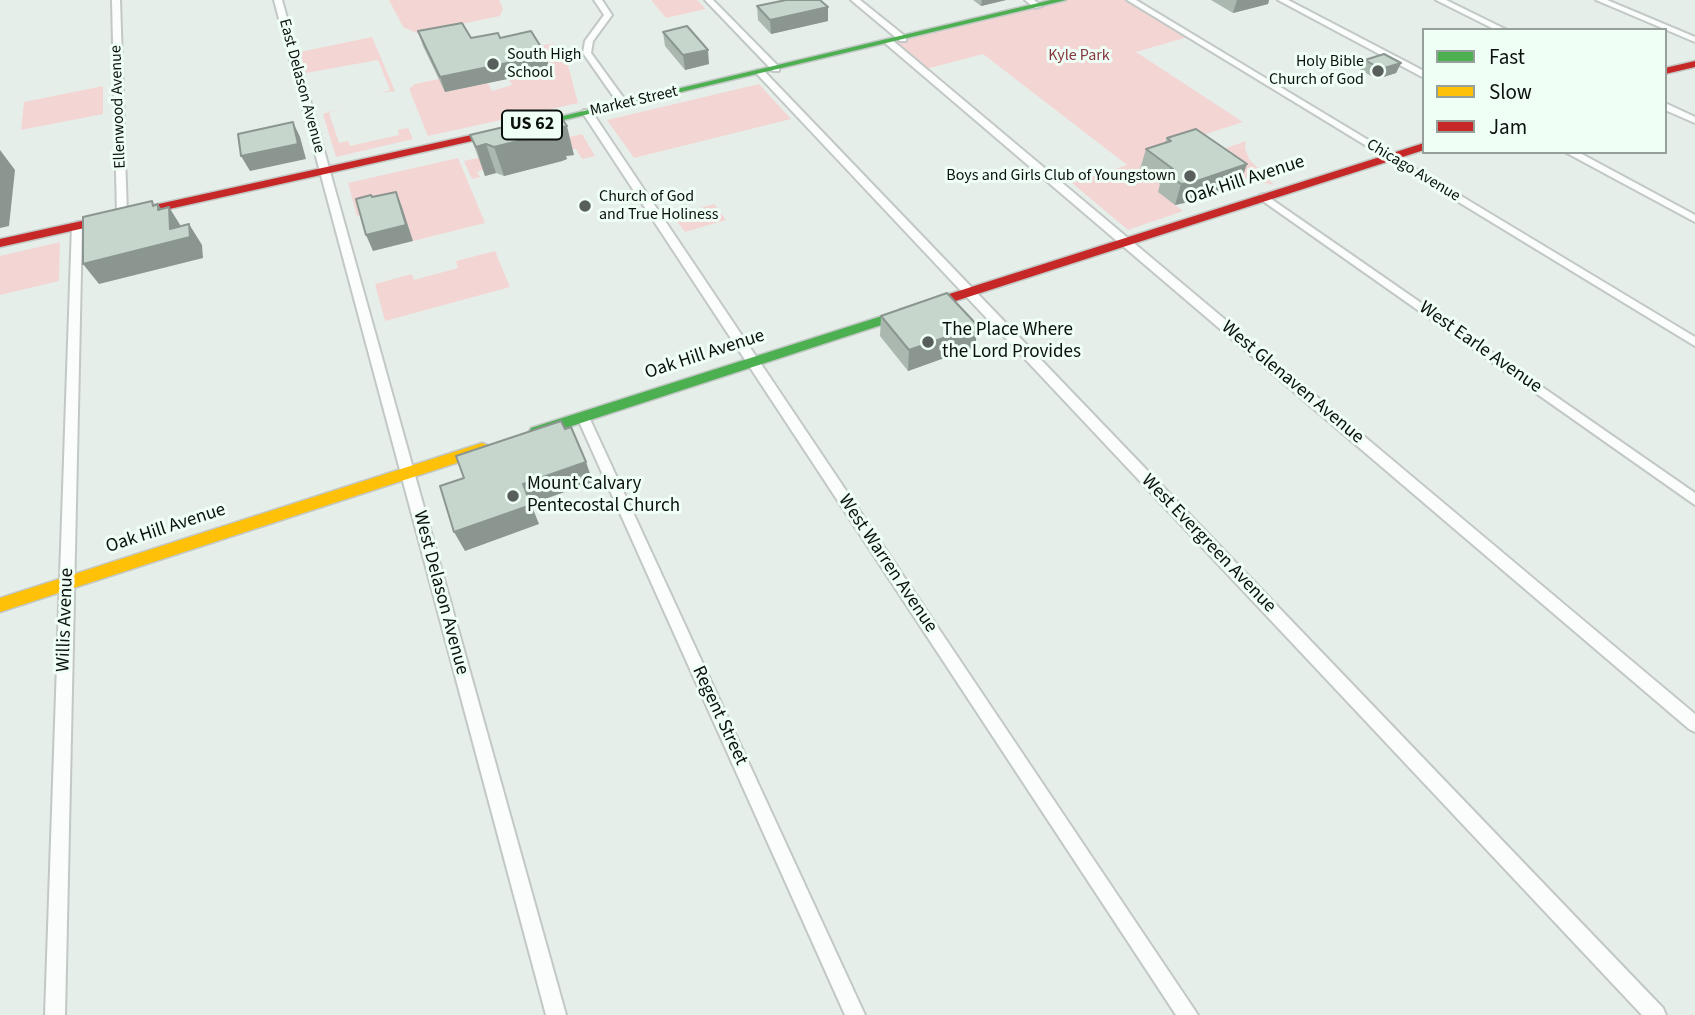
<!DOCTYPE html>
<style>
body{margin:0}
#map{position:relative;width:1695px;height:1015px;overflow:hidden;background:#e6eee9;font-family:"Source Sans 3",sans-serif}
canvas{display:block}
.legend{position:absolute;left:1422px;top:28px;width:245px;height:126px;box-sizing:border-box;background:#effff6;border:2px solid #94a099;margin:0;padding:9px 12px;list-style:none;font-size:21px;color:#0c110e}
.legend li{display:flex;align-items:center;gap:14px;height:35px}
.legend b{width:35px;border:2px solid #94a099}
</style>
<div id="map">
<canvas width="1695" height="1015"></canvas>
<ul class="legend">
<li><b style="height:9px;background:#4caf50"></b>Fast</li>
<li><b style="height:9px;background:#ffc107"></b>Slow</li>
<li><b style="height:9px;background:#c62828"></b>Jam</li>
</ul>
</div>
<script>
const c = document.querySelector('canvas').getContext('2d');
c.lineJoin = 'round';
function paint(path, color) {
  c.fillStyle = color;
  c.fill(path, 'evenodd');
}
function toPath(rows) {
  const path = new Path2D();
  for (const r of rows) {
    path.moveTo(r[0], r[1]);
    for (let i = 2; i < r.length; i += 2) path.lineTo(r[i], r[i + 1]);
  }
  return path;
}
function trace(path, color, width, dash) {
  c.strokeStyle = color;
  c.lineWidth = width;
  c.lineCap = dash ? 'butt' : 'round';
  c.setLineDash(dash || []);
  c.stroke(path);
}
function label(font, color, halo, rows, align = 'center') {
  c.font = font + ' "Source Sans 3",sans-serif';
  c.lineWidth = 6;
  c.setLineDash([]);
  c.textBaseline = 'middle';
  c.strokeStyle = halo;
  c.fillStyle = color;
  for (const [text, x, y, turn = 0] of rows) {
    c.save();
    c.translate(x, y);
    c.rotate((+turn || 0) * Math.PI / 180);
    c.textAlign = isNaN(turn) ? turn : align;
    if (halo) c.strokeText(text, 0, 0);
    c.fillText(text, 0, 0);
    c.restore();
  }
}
const green = toPath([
 [389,0,499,0,503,9,500,16,417,33,403,27],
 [651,0,697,0,706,9,666,18],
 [1062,0,1131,0,1191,36,1136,52,1243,122,1163,148,1167,189,1159,192,1183,211,1128,230,1072,183,1127,165,983,54,922,70,889,42],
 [372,37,395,91,381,93,390,90,378,60,306,73,300,52],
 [551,44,557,45,567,61,578,103,428,136,409,89,415,84,443,78,487,81,492,91,512,85,508,77,554,69,549,61,545,62,534,46],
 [759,84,791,119,634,158,607,120],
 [103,86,103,114,21,130,24,102],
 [339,109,329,113,339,143,348,141,350,146,399,135,398,130,408,128,413,139,336,157,323,114],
 [582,134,595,156,582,159,576,149,571,149,483,170,477,172,480,177,472,179,464,161],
 [1246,141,1245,148,1249,159,1274,185,1242,178,1218,151],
 [458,158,485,223,413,241,378,210,357,216,348,183],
 [714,204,726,220,685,232,673,216],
 [60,242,59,281,0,295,0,256],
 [495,251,510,287,385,321,375,284,412,274,414,280,458,268,456,261]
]);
const street = toPath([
 [112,0,120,0,127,215,122,218,117,215,112,0],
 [274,0,282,0,566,1015,546,1015,274,0],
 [594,0,602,0,612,15,593,41,591,53,628,104,626,106,620,106,583,53,585,41,604,15,594,0],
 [705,0,713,0,779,67,779,71,773,71,705,0],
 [851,0,860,0,906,37,906,41,900,41,851,0],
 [1025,0,1034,0,1042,6,1035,8,1025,0],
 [1127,0,1136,0,1695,337,1695,346,1127,0],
 [1278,0,1288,0,1424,71,1424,78,1278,0],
 [1436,0,1446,0,1507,30,1496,30,1436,0],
 [1596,0,1607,0,1695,37,1695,42,1596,0],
 [886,40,892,40,1695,714,1695,732,1689,729,886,44,886,40],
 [757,70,763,70,1663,1008,1666,1015,1642,1015,757,74,757,70],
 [1665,103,1695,117,1695,123,1665,110,1665,103],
 [584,110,592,112,1198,1015,1176,1015,582,112,584,110],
 [1565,152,1578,152,1695,215,1695,222,1565,152],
 [1264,194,1695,493,1695,505,1260,199,1260,195,1264,194],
 [77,222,82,225,65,1015,45,1015,72,225,77,222],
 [583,412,589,417,865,1015,845,1015,577,417,583,412]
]);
const fast = toPath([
 [1051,0,1066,0,526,129,521,126,1051,0],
 [904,309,911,313,909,316,541,436,536,437,529,432,531,428,904,309]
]);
const slow = toPath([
 [482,443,487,445,489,449,487,453,0,612,0,598,482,443]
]);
const jam = toPath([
 [1695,61,1695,67,1665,74,1665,68,1695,61],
 [526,123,530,124,530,128,0,247,0,239,526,123],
 [1424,143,1424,150,909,316,904,317,897,313,899,310,1424,143]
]);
const wall = toPath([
 [973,0,1006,0,981,6],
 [1211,0,1269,0,1268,4,1233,13],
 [757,6,828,21,771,34,758,20],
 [418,31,471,38,500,38,546,55,550,70,445,92,423,46],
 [663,32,709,64,685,70,665,46],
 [1365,60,1401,63,1396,73,1377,79,1360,70],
 [470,135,574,155,566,156,567,159,562,161,504,176,496,173,485,176],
 [1167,138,1240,184,1184,203,1175,205,1158,192,1160,184,1140,169,1146,149,1165,143],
 [881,316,975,347,908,371,880,336]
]);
const shadedWall = toPath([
 [982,0,1006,0,981,6],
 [1237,0,1269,0,1268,4,1233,13],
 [828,7,828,21,771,34,770,20],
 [708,50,709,64,685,70,683,55],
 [546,55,550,70,445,92,440,77],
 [1401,63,1396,73,1377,79,1381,69],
 [293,122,300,137,306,159,250,171,241,156],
 [567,126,574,155,566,156,567,159,562,161,504,176,494,147],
 [486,144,496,173,485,176,476,147],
 [0,150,15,170,9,226,0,228],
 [1247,164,1240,184,1184,203,1175,205,1181,184],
 [396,192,402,207,413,241,373,251,366,235],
 [158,204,170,222,169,207,182,228,189,224,202,245,203,258,99,284,83,264,158,210],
 [978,326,975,347,908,371,909,350],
 [586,462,593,482,531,504,539,524,465,551,454,532,523,484]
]);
const building = toPath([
 [786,0,820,0,828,7,770,20,757,6,786,0],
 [462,23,471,38,498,33,500,38,531,31,546,55,440,77,418,31,462,23],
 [687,26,708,50,683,55,663,32,687,26],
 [1384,54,1401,63,1381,69,1365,60,1384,54],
 [559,114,567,126,558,128,559,130,554,132,494,147,486,144,476,147,470,135,559,114],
 [293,122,298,144,241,156,238,134,293,122],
 [1196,129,1247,164,1191,183,1181,184,1164,171,1173,169,1146,149,1171,141,1167,138,1196,129],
 [396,192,406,225,366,235,356,199,371,195,372,197,396,192],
 [152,201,153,206,158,204,158,210,169,207,170,229,189,224,190,237,83,264,83,217,152,201],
 [947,293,978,326,909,350,881,316,947,293],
 [561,421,565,429,571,427,586,462,523,484,531,505,454,532,440,486,464,478,456,456,561,421]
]);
const markers = [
 [493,64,7,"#585e5b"],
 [1378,71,7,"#585e5b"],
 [1190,176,7,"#585e5b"],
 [585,206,7,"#585e5b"],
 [928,342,7,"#585e5b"],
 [513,496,7,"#585e5b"]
];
const farPoinames = [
 ["South High",507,55],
 ["School",507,73],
 ["Holy Bible",1364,62,"right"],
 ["Church of God",1364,80,"right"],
 ["Boys and Girls Club of Youngstown",1176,176,"right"],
 ["Church of God",599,197],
 ["and True Holiness",599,215]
];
const farParknames = [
 ["Kyle Park",1079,56]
];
const farStreetnames = [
 ["East Delason Avenue",301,86,75],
 ["Market Street",634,102,-13],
 ["Ellenwood Avenue",119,107,-92],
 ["Chicago Avenue",1413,171,31]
];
const shields = [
 [532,125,60]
];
const shieldNames = [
 ["US 62",532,125]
];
const streetNames = [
 ["Oak Hill Avenue",1245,181,-18],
 ["West Earle Avenue",1480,348,35],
 ["Oak Hill Avenue",705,355,-18],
 ["West Glenaven Avenue",1292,383,40],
 ["Oak Hill Avenue",166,529,-18],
 ["West Evergreen Avenue",1208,544,46],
 ["West Warren Avenue",887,564,56],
 ["West Delason Avenue",440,593,75],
 ["Willis Avenue",66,620,-88],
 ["Regent Street",719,716,65]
];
const poiNames = [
 ["The Place Where",942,331],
 ["the Lord Provides",942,353],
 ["Mount Calvary",527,485],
 ["Pentecostal Church",527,507]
];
paint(green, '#f3d6d4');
trace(street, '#c2c8c5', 4);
trace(fast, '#c2c8c5', 3);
trace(slow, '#c2c8c5', 3);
trace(jam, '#c2c8c5', 3);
paint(street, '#fbfcfc');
paint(fast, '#4caf50');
paint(slow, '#ffc107');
paint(jam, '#c62828');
paint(wall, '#aab8b0');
paint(shadedWall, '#8b9690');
paint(building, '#c6d6cd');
trace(building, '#8b9690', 2);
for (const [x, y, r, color] of markers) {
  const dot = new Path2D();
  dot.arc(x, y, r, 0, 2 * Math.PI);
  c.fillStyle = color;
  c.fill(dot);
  trace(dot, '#effff6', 2.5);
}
label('16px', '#0c110e', '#effff6', farPoinames, 'left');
label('16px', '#85373d', '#effff6', farParknames);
label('16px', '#0c110e', '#effff6', farStreetnames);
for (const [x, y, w] of shields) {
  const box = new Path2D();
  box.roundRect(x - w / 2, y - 14.5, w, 29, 5);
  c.fillStyle = '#effff6';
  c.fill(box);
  trace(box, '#0c110e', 2);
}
label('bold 18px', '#0c110e', null, shieldNames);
label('19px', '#0c110e', '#effff6', streetNames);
label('19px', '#0c110e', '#effff6', poiNames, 'left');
</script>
